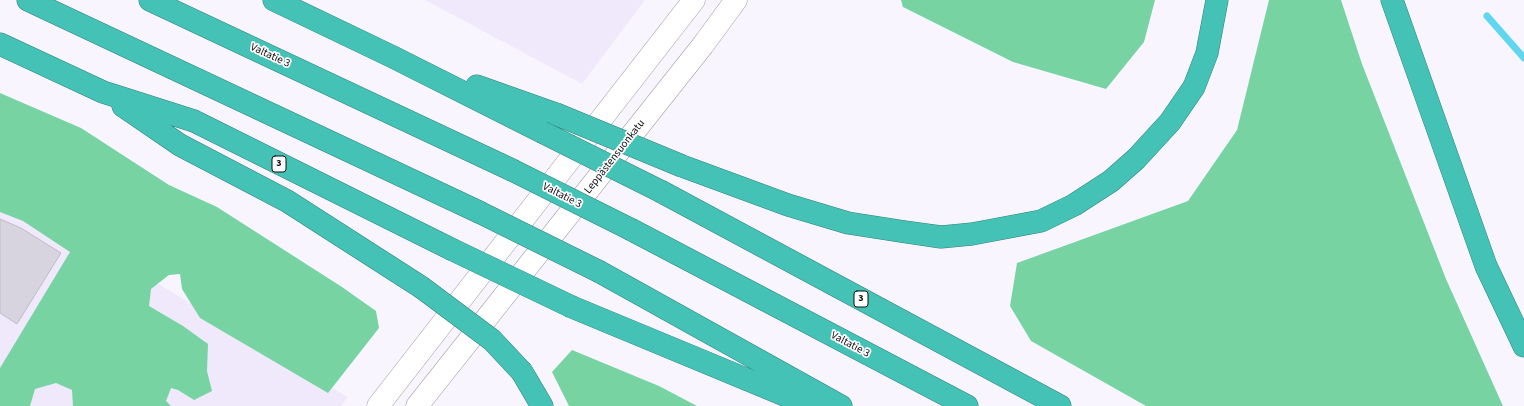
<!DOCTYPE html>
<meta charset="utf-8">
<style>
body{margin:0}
canvas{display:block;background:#f9f5ff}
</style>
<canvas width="1524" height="406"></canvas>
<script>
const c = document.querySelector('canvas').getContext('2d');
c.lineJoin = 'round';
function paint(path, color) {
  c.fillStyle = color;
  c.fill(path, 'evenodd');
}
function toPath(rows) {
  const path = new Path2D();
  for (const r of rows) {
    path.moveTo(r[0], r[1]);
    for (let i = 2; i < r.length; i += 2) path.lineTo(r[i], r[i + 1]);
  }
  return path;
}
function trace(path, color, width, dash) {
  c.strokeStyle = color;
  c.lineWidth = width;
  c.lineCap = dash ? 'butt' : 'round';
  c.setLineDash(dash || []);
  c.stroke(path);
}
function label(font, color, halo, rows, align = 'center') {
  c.font = font + ' "Source Sans 3",sans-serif';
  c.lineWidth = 3.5;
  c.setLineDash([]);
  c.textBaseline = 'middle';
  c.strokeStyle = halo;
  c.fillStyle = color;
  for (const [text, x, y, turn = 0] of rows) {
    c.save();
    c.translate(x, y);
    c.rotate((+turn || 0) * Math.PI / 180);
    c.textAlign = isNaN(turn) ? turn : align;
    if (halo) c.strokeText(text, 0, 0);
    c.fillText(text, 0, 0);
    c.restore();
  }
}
const built = toPath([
 [425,0,645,0,582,84],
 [0,198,66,229,348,397,341,406,0,406]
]);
const forest = toPath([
 [901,0,1155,0,1144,42,1106,89,1013,62,903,7],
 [1269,0,1341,0,1362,64,1446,279,1503,406,1146,406,1031,341,1010,306,1017,263,1188,201,1237,130],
 [0,93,81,128,169,185,217,207,342,287,376,311,379,328,328,393,200,318,182,289,180,274,169,275,151,289,149,306,183,326,208,344,207,371,212,391,194,400,178,390,171,388,166,401,171,406,73,406,72,390,56,383,35,389,30,406,0,406,0,368,70,252,23,221,0,212],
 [572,350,659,386,697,406,569,406,552,372]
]);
const stream = toPath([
 [1487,16,1524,58]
]);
const building = toPath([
 [0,219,21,228,61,253,17,324,0,313,0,219]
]);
const secondary = toPath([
 [378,406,694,0],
 [417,406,703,45,736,0]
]);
const motorway = toPath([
 [28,0,479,212],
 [150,0,512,170],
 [274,0,393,57,542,132],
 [1392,0,1486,266,1524,346],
 [0,44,103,92,194,121,451,249],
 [477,86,556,114],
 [123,106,180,145,287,201,421,287],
 [682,166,788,205,848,223,906,232,941,237,972,234,1041,221,1074,205,1111,181,1136,159,1170,122,1194,87,1207,53,1217,0],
 [662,192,1060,406],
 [632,230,967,406],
 [600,272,841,406],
 [572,307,811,406],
 [522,372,542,406]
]);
const motorwayBridge = toPath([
 [556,114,682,166],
 [542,132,662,192],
 [512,170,632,230],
 [479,212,600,272],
 [451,249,572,307],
 [421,287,492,340,522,372]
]);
const shields = [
 [279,164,14],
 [861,299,14]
];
const shieldNames = [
 ["3",279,164],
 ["3",861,299]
];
const streetNames = [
 ["Valtatie 3",270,56,25],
 ["Leppästensuonkatu",615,157,-52],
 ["Valtatie 3",562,196,27],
 ["Valtatie 3",850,345,28]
];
paint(built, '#f0e9fc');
paint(forest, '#78d3a3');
trace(stream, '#60d6ef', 7);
paint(building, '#d7d4e0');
trace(building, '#c0bdc8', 1);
trace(secondary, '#a19da8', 23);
trace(motorway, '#32837d', 23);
trace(secondary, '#fff', 22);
trace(motorway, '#44c2b6', 22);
trace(motorwayBridge, '#32837d', 23, []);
trace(motorwayBridge, '#44c2b6', 22);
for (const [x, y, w] of shields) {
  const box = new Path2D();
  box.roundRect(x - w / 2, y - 8, w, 16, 3);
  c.fillStyle = '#fff';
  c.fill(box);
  trace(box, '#100e12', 1);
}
label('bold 10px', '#100e12', null, shieldNames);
label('11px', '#100e12', '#fff', streetNames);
</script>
